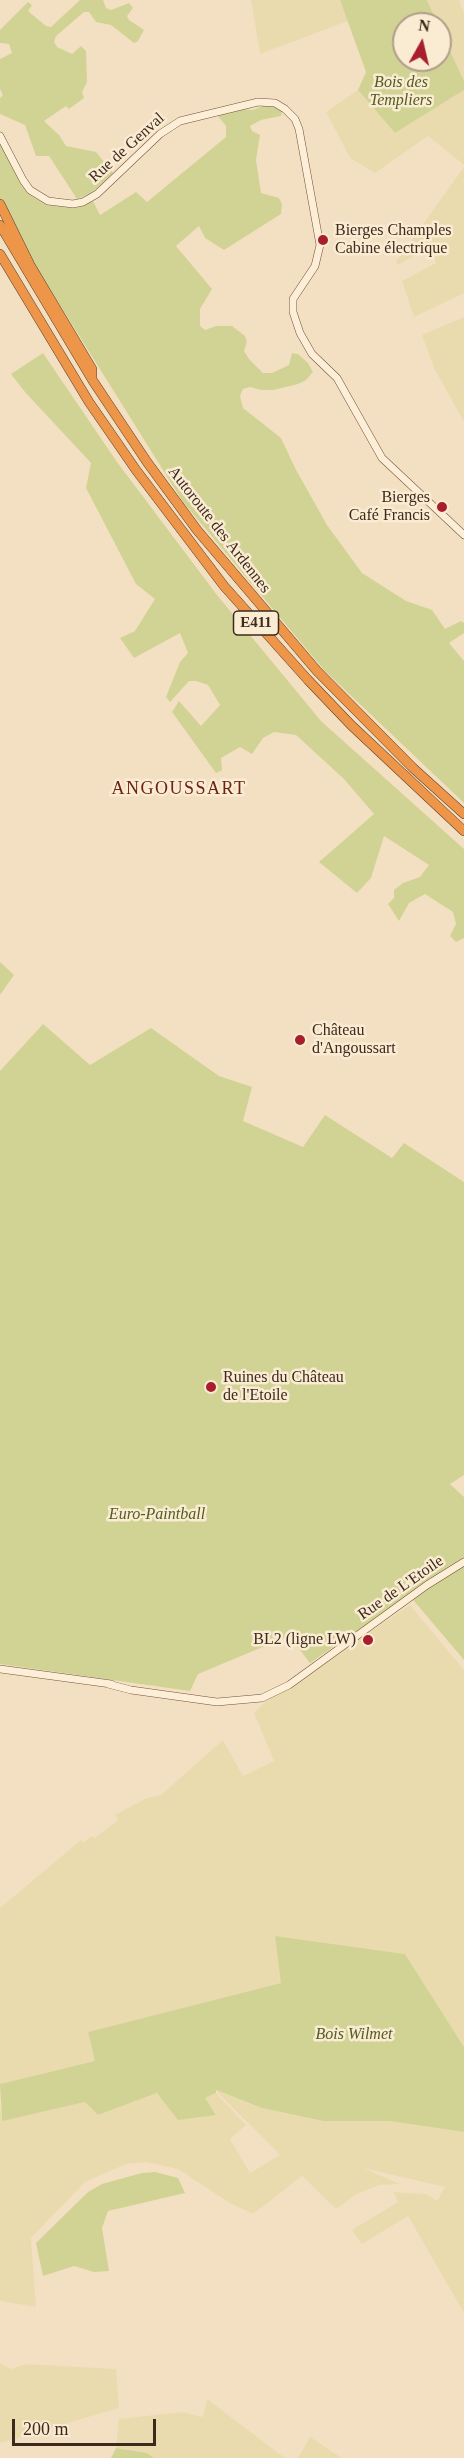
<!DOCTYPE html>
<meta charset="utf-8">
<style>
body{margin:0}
#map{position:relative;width:464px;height:2458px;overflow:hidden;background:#f3e0c2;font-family:"Times New Roman",serif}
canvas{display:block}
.north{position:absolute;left:392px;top:12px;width:60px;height:60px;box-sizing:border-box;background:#faebd3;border:2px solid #af9e8a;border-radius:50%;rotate:8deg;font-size:16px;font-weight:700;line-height:24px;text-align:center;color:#3e2a1c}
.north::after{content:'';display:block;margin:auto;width:21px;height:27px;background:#a71f2c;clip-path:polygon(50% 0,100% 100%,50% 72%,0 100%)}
.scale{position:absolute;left:12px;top:2419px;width:144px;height:27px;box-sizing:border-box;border:3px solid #3e2a1c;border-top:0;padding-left:8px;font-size:18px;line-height:21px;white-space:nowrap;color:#3e2a1c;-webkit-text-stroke:4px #faebd3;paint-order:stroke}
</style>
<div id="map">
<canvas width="464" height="2458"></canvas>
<div class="north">N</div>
<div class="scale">200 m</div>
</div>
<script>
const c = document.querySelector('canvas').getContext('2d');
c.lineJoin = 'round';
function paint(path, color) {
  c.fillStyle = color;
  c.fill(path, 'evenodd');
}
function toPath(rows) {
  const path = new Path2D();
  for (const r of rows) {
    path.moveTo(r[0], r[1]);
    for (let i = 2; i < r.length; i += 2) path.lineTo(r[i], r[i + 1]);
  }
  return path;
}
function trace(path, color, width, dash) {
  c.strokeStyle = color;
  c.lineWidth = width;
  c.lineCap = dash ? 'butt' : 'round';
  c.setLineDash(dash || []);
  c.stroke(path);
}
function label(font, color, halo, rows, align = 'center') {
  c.font = font + ' "Times New Roman",serif';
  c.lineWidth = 5;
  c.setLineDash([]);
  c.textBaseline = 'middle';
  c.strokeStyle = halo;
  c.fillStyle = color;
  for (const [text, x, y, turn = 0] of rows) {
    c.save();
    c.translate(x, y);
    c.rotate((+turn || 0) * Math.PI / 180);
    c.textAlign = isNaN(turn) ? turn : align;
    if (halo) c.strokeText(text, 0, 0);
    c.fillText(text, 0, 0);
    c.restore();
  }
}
const farmland = toPath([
 [251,0,340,0,348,21,260,54],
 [427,0,459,0,464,13,464,81,440,29,440,24,438,24],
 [358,90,395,133,464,90,464,165,428,136,375,173,350,158,326,112],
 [464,167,464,293,414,317,402,281,436,263,430,247,398,265,396,262],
 [464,317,464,422,434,368,422,335],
 [410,1605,464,1670,464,2047,405,1954,275,1936,282,1983,88,2032,96,2061,0,2084,0,1908,81,1840,83,1843,92,1836,95,1838,118,1820,115,1815,147,1798,161,1795,223,1740,243,1776,274,1761,254,1713,266,1701],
 [215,2090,262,2108,323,2121,389,2121,464,2132,464,2313,408,2216,362,2244,352,2230,398,2202,393,2192,426,2194,437,2201,445,2187,363,2168,400,2184,379,2185,355,2195,336,2209,302,2176,253,2214,228,2202,178,2169,146,2162,126,2164,85,2182,31,2238,36,2307,0,2301,0,2108,2,2120,85,2102,98,2115,157,2093,216,2114,204,2098,216,2093,246,2125,230,2139,250,2173,280,2155],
 [0,2363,11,2369,26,2364,116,2369,119,2408,0,2443],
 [207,2399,285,2458,154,2458,147,2453,116,2448,119,2419,181,2412,203,2417],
 [310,2437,342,2458,298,2458]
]);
const green = toPath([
 [80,0,103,0,106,8,111,10,129,3,133,8,127,16,129,20,144,30,138,41,134,43,111,25,96,22,89,12,84,12,56,36,54,42,57,47,72,54,81,46,86,51,87,82,82,92,84,98,69,109,66,106,44,121,59,135,66,146,96,152,113,173,91,193,77,199,49,156,36,156,25,125,0,114,0,98,3,95,0,89,0,59,12,53,9,44,0,43,0,30,28,2,32,5,28,11,46,26,51,27],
 [340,0,427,0,438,24,404,24,404,60,440,60,440,29,464,81,464,90,395,133,358,90,366,72],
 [268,104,278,106,282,111,281,116,261,120,250,126,252,131,260,135,256,160,261,193,279,198,282,204,281,214,224,250,205,238,199,226,176,246,212,289,200,309,200,326,205,330,216,326,232,326,245,336,247,342,244,351,249,359,263,373,272,373,289,365,292,353,298,354,308,363,313,372,306,380,298,384,273,390,261,390,250,387,243,389,240,396,243,408,281,438,295,468,327,525,362,573,406,601,432,610,445,629,461,621,464,623,464,633,449,643,464,661,464,803,324,670,183,502,23,246,0,199,0,144,21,183,30,195,46,205,76,208,93,201,100,215,136,192,147,202,226,137,226,126,217,115,243,109,253,110],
 [43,353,117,462,217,595,321,721,464,849,464,938,456,942,450,936,456,924,453,912,425,894,409,903,399,921,388,904,394,898,394,890,403,883,420,877,429,865,384,836,371,878,357,893,319,862,374,814,344,779,296,735,274,732,263,738,252,754,240,747,221,758,222,770,216,773,172,712,179,701,201,726,220,705,208,685,196,681,189,681,170,702,166,697,180,662,188,653,180,633,134,658,120,638,135,631,155,599,136,584,86,488,91,463,25,392,11,374],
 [0,962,14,975,0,995],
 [43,1024,90,1065,151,1028,219,1076,252,1087,243,1121,303,1147,325,1115,392,1158,404,1143,464,1182,464,1475,450,1484,464,1497,464,1660,409,1595,310,1663,289,1636,198,1674,190,1691,0,1664,0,1071],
 [275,1936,405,1954,464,2047,464,2132,389,2121,323,2121,262,2108,216,2090,216,2093,205,2098,216,2115,178,2120,157,2093,98,2115,85,2102,2,2121,0,2084,95,2061,88,2032,281,1983],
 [155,2172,178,2178,185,2193,108,2211,102,2228,109,2271,94,2272,74,2266,43,2276,36,2243,88,2192,102,2184,142,2173],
 [116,2448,147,2453,154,2458,111,2458]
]);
const secondary = toPath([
 [0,136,23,180,30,190,48,201,73,204,83,202,97,194,160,134,180,121,258,102,275,103,285,109,295,119,299,129,320,245,315,266,293,299,293,312,300,333,312,354,337,378,382,458,464,535],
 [0,1669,111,1684],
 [108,1684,131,1690,217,1702,262,1698,289,1685,427,1585,464,1562]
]);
const highway = toPath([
 [0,204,30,265,92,369,92,376],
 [0,225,93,381,147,462,197,530,317,671,413,768,464,814],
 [0,254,89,402,136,470,224,586,308,680,351,725,464,831]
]);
const markers = [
 [323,240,6,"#a71f2c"],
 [442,507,6,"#a71f2c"],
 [300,1040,6,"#a71f2c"],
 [211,1387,6,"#a71f2c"],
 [368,1640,6,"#a71f2c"]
];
const shields = [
 [256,623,45]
];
const shieldNames = [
 ["E411",256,623]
];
const parkNames = [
 ["Bois des",401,83],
 ["Templiers",401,101],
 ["Euro-Paintball",157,1515],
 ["Bois Wilmet",354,2035]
];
const streetNames = [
 ["Rue de Genval",127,148,-42],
 ["Autoroute des Ardennes",219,530,52],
 ["Rue de L'Etoile",401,1588,-35]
];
const poiNames = [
 ["Bierges Champles",335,231],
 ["Cabine électrique",335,249],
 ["Bierges",430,498,"right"],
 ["Café Francis",430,516,"right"],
 ["Château",312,1031],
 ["d'Angoussart",312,1049],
 ["Ruines du Château",223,1378],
 ["de l'Etoile",223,1396],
 ["BL2 (ligne LW)",356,1640,"right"]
];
const neighbourhoodNames = [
 ["ANGOUSSART",179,789]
];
paint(farmland, '#eadbae');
paint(green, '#d1d394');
trace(secondary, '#72513a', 8);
trace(highway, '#5d3e2b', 10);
trace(secondary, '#fdeed7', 7);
trace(highway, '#ed9649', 9);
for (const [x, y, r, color] of markers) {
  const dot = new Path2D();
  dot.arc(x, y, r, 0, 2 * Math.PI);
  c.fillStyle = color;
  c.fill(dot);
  trace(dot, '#faebd3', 2);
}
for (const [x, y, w] of shields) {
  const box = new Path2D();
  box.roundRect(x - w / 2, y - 12, w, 24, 4.5);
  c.fillStyle = '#faebd3';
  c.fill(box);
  trace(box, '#3e2a1c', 1.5);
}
label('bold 15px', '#3e2a1c', null, shieldNames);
label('italic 16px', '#535d20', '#faebd3', parkNames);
label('16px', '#3e2a1c', '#faebd3', streetNames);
label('16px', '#3e2a1c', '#faebd3', poiNames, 'left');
c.letterSpacing = '1.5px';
label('18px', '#702116', '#faebd3', neighbourhoodNames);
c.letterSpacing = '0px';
</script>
